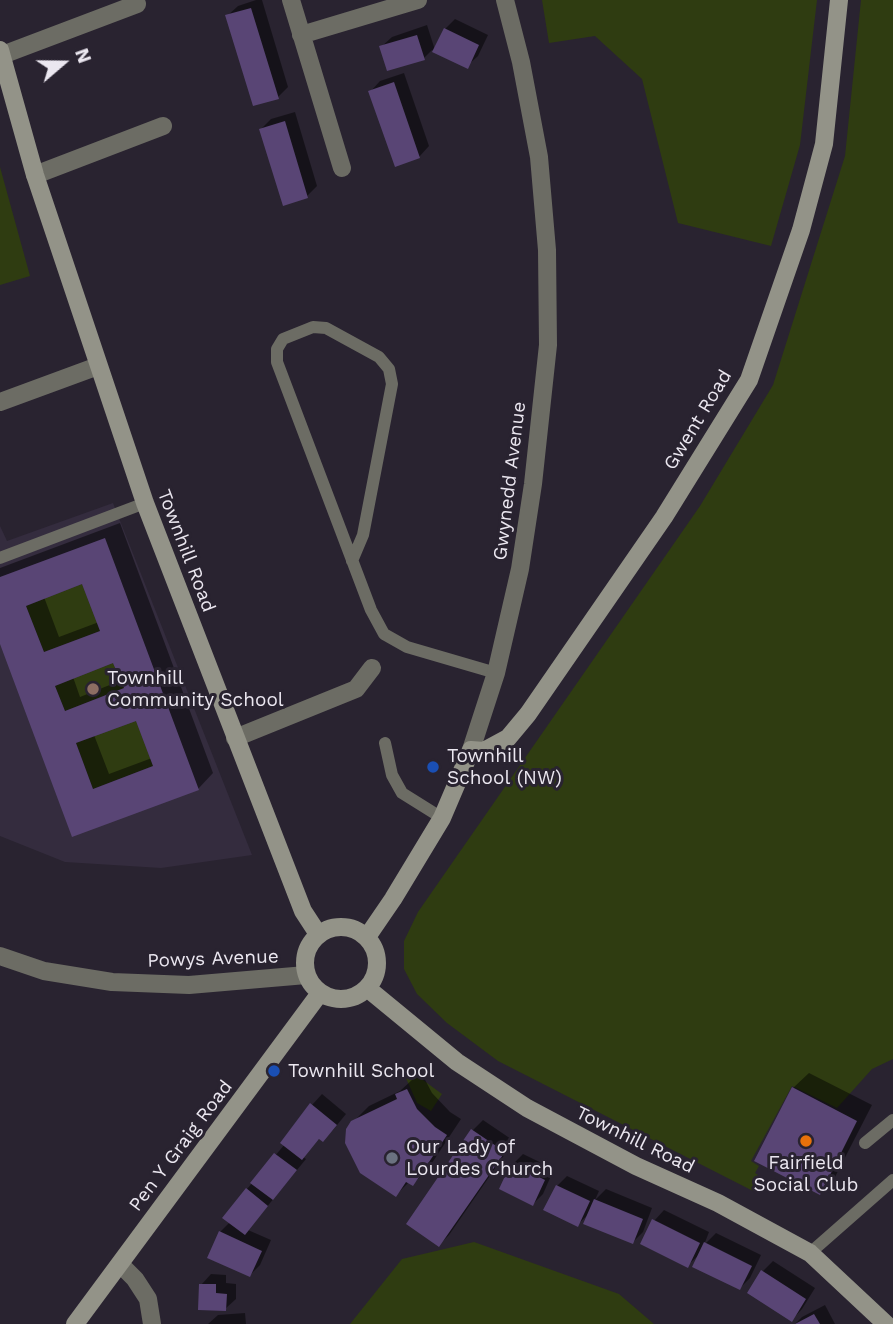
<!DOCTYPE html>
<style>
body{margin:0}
#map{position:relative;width:893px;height:1324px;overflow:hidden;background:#292330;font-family:"Work Sans",sans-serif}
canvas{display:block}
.north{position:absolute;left:28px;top:28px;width:70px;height:70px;-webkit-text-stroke:5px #292330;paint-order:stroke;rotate:70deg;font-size:19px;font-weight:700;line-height:28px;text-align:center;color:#ebe7f0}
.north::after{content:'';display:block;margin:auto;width:24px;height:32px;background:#ebe7f0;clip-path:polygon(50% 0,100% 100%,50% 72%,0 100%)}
</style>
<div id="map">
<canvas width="893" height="1324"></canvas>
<div class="north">N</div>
</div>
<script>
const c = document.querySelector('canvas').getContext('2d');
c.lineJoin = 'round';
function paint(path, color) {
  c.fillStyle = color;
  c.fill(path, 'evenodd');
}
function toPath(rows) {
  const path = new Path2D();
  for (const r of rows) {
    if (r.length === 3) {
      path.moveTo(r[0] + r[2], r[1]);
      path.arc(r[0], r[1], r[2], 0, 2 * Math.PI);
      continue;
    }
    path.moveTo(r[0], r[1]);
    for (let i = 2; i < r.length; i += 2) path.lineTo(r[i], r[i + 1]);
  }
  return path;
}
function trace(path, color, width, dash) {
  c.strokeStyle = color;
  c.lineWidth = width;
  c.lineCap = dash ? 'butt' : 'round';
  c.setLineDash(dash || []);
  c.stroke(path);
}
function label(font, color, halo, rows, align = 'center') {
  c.font = font + ' "Work Sans",sans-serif';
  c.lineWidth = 6;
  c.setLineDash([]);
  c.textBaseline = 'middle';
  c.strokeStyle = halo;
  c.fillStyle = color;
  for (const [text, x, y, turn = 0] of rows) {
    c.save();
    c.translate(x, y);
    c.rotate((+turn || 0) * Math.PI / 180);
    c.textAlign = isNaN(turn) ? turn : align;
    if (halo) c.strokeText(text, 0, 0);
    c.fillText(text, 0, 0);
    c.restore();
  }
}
const built = toPath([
 [113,503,252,855,161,868,65,862,0,836,0,526,7,541]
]);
const green = toPath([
 [542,0,817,0,800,145,771,246,678,223,642,79,595,36,549,43],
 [861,0,893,0,893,1059,872,1069,837,1108,792,1086,751,1161,759,1166,755,1173,761,1177,755,1192,498,1061,447,1023,417,994,404,969,404,941,418,912,700,506,773,385,845,156],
 [0,167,30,276,0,285],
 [82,584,100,631,44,652,26,606],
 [113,663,124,688,65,711,55,686],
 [136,721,153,766,93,789,76,743],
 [408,1069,442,1094,431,1111,417,1103,405,1076],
 [474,1242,619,1294,654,1324,350,1324,402,1259]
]);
const shadow = toPath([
 [256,0,262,0,288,87,278,97,227,16,238,6],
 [455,19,488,35,478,56,467,66,432,50,424,58,381,47,392,37,427,25,435,50,445,29],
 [404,73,429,146,419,157,370,92,380,81],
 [295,112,317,186,307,196,261,129,271,119],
 [120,523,213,773,198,789,73,835,0,639,0,568],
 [83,582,99,622,59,637,44,597],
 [114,661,122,680,80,697,73,677],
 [137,719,152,758,109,774,94,735],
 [809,1073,872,1105,835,1177,819,1193,793,1088],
 [422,1074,432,1093,450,1112,461,1119,428,1169,413,1184,409,1182,396,1195,352,1123,369,1106,400,1091,413,1079],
 [322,1094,346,1114,333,1130,323,1140,320,1138,303,1157,306,1159,248,1230,271,1240,260,1265,250,1275,220,1232,230,1222,247,1189,285,1144,312,1105],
 [483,1120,514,1141,449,1235,439,1245,473,1130],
 [523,1154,554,1169,543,1194,533,1204,513,1164],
 [567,1176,599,1191,595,1200,606,1189,652,1208,643,1232,633,1242,590,1213,577,1225,557,1186],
 [664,1210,709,1232,704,1245,716,1233,761,1255,750,1278,740,1288,700,1254,688,1265,654,1221],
 [773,1261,815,1288,802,1309,792,1320,749,1293,763,1271],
 [211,1274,226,1275,226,1283,236,1284,236,1299,225,1309,201,1285],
 [825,1305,835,1324,795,1324,802,1317],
 [245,1313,246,1324,208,1324,218,1315]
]);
const building = toPath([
 [251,8,279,99,253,106,225,15],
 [444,28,479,45,468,69,432,52],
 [417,35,425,60,387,71,379,46],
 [394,82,420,158,395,167,368,91],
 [285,121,308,198,283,206,259,129],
 [105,538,199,790,72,837,0,644,0,577],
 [82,584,100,631,44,652,26,606],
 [113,663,124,688,65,711,55,686],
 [136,721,153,766,93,789,76,743],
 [792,1087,857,1121,820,1195,754,1161],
 [407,1089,417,1109,435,1127,447,1135,413,1186,406,1182,396,1197,360,1173,345,1143,346,1129,351,1121,397,1099,395,1094],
 [310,1103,337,1125,323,1142,319,1139,302,1160,280,1143],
 [471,1129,505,1152,439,1247,406,1224],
 [274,1153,297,1170,273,1200,250,1183],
 [511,1163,545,1180,533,1206,499,1189],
 [556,1185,590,1201,578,1227,543,1210],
 [246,1188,268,1206,245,1235,222,1218],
 [594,1199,643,1219,633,1244,583,1224],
 [652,1219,700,1243,688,1268,640,1244],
 [219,1231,262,1251,250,1277,207,1258],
 [704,1242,752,1266,740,1290,692,1267],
 [761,1270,806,1299,792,1322,747,1293],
 [199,1284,216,1284,216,1293,227,1294,226,1311,198,1310],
 [814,1314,820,1324,795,1324]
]);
const lane = toPath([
 [0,558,145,503],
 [352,561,363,535,392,384,389,369,379,357,326,328,313,327,283,339,277,349,277,362,371,610,384,634,407,647,496,673],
 [385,743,392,775,402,793,442,818],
 [865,1143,893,1120],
 [810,1253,893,1180]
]);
const street = toPath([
 [291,0,342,168],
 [301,35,418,0],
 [2,55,137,4,135,0],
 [35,175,163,126],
 [0,402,98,366],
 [235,738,356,689,372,668],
 [471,750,496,673,520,569,533,484,548,345,547,250,539,157,521,62,505,0],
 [0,956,44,971,112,982,189,985,306,975],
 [120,1264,135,1279,148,1299,152,1324]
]);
const secondary = toPath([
 [0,50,35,175,145,503,303,911,318,934],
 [341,963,36],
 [367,937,393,899,442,818,471,750,484,751,508,738,528,714,664,517,749,380,801,230,824,144,839,0],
 [367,988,457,1062,527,1108,636,1166,718,1203,810,1253,886,1324],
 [75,1324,320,993]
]);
const markers = [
 [93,689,7,"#8d6e63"],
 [433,767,7,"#1a4fb4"],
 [274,1071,7,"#1a4fb4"],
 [806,1141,7,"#e8710a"],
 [392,1158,7,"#6b7280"]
];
const streetNames = [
 ["Gwent Road",698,420,-59],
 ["Gwynedd Avenue",510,481,-83],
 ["Townhill Road",186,551,69],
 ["Powys Avenue",213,959,-2],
 ["Townhill Road",635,1140,26],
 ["Pen Y Graig Road",181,1146,-53]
];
const poiNames = [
 ["Townhill",107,678],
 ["Community School",107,700],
 ["Townhill",447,756],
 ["School (NW)",447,778],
 ["Townhill School",288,1071],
 ["Our Lady of",406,1147],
 ["Lourdes Church",406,1169],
 ["Fairfield",806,1163,"center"],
 ["Social Club",806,1185,"center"]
];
paint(built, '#342c3e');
paint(green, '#2f3c11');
paint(shadow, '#0007');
paint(building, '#594575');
trace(lane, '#6c6c64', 12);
trace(street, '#6c6c64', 18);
trace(secondary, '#939388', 18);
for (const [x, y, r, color] of markers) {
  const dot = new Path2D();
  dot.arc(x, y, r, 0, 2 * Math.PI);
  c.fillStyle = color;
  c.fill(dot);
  trace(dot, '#292330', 2.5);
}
label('19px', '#ebe7f0', '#292330', streetNames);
label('19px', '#ebe7f0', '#292330', poiNames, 'left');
</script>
